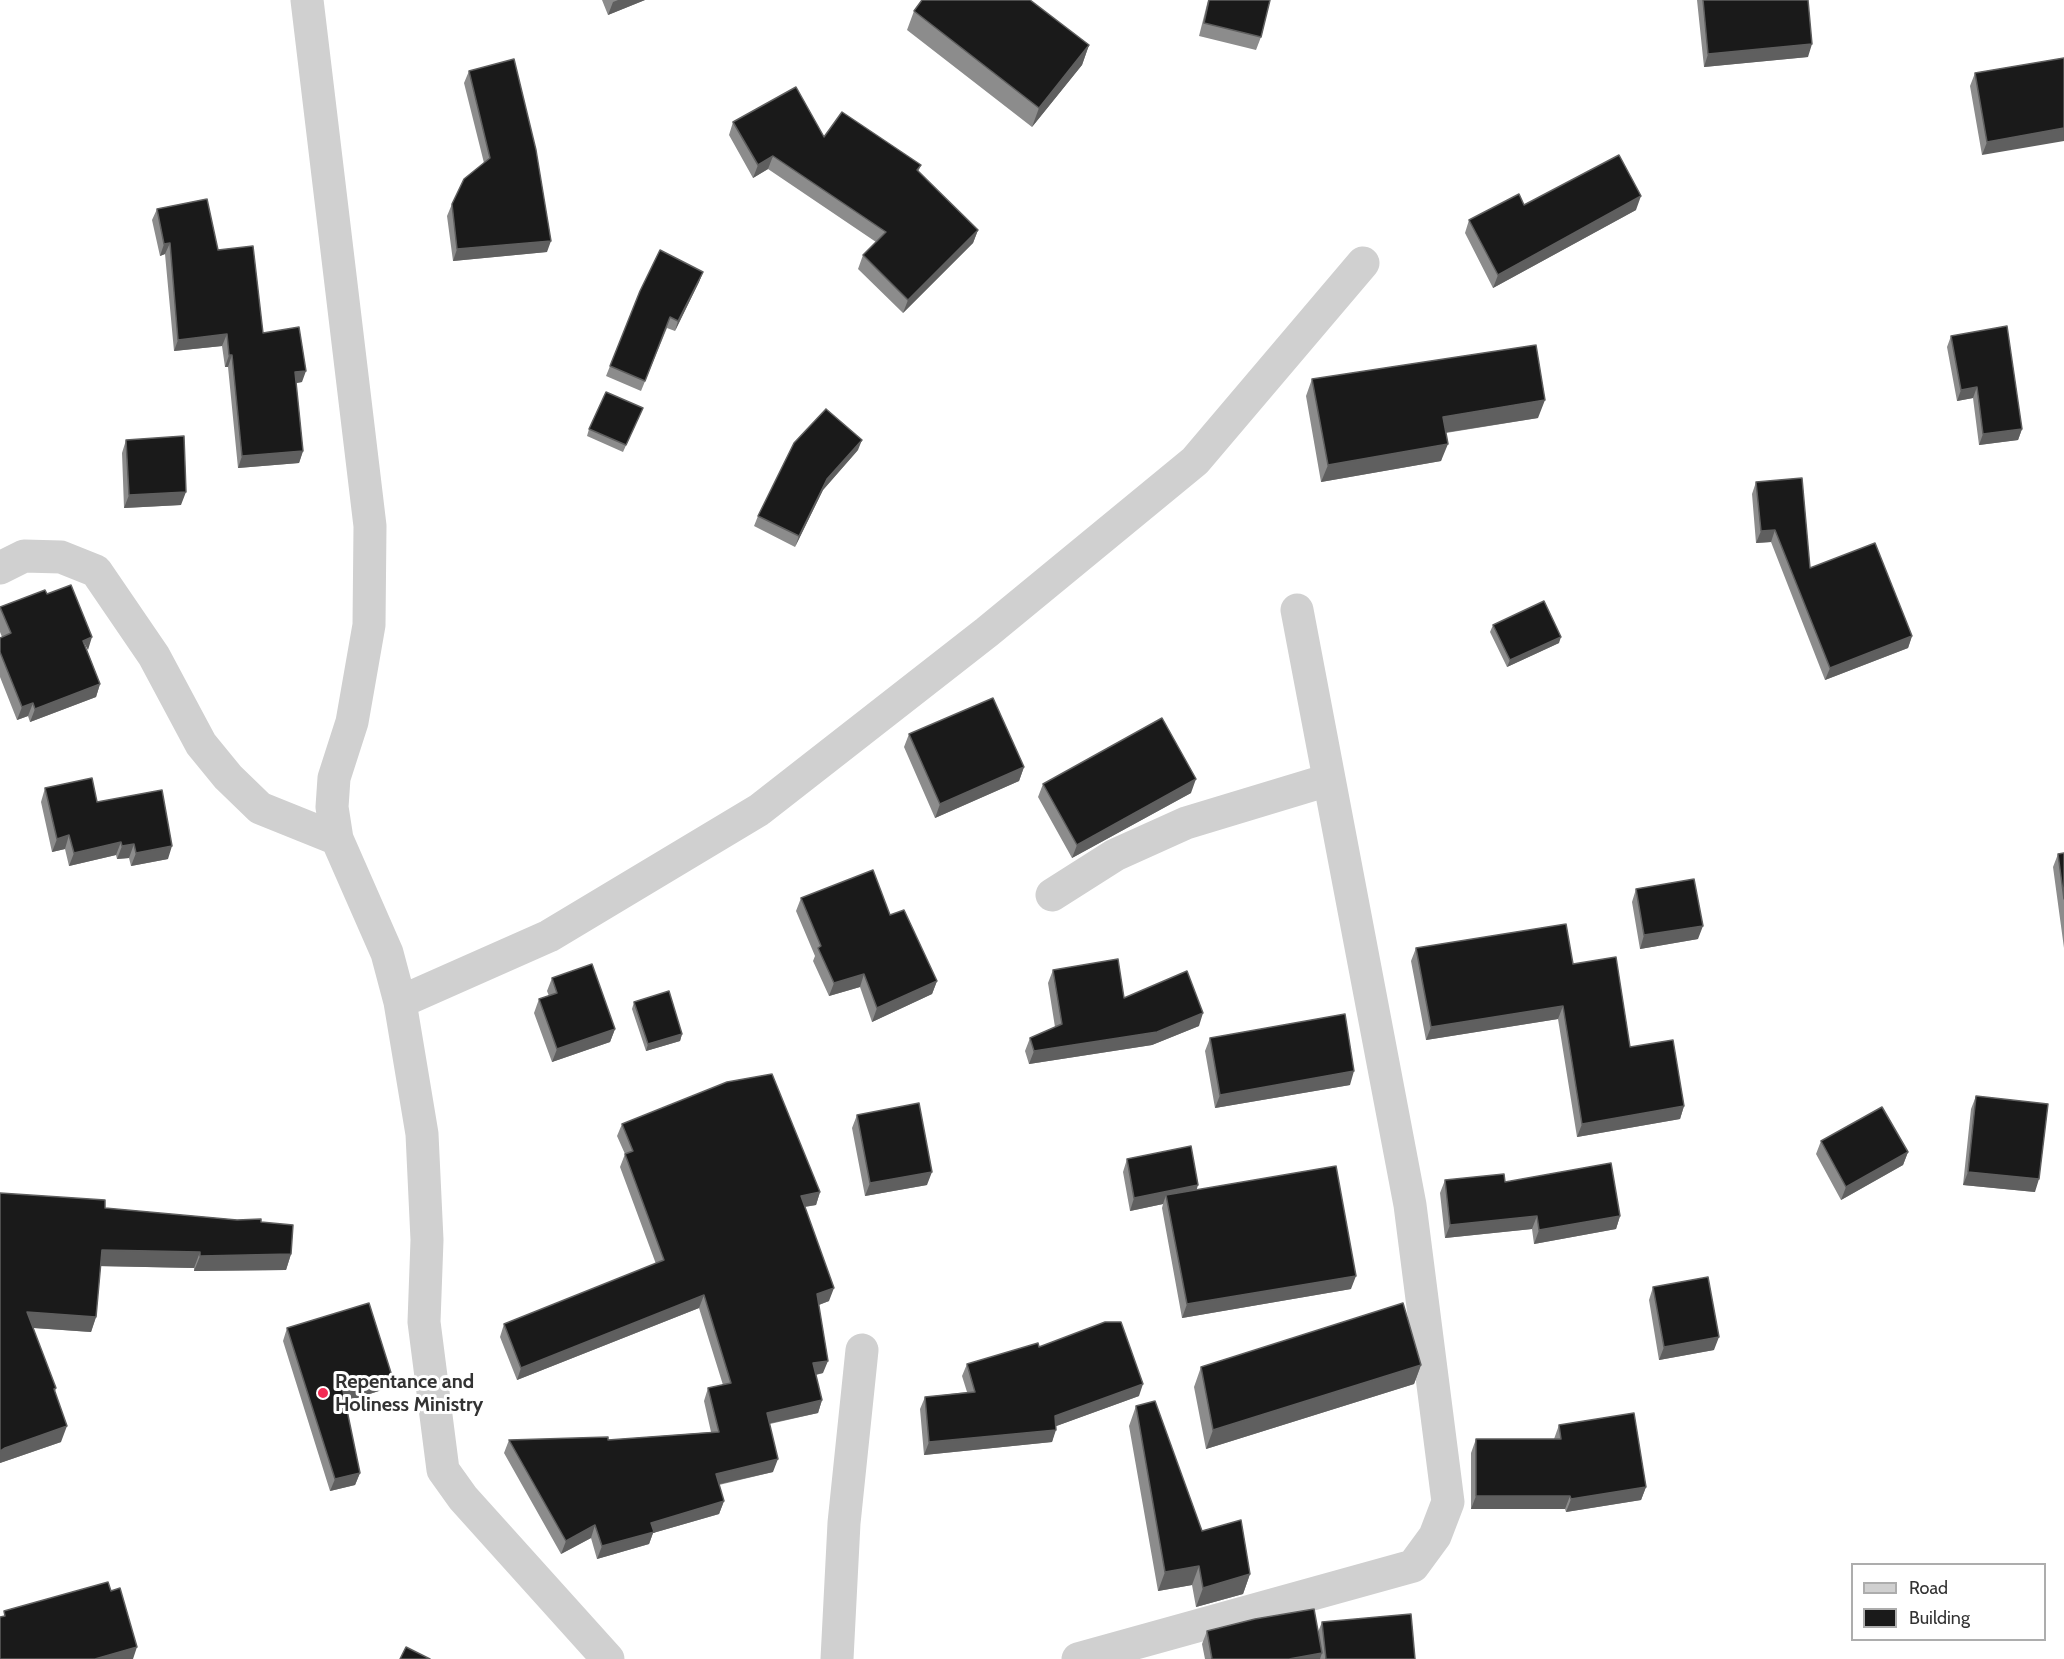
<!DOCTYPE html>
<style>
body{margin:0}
#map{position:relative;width:2064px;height:1659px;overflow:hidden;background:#fff;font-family:Cabin,sans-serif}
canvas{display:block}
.legend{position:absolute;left:1851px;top:1563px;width:195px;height:78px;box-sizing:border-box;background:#fff;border:2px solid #adadad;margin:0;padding:8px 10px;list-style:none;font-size:18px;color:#333}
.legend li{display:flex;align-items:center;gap:12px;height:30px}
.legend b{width:30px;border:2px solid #adadad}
</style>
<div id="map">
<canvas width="2064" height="1659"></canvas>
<ul class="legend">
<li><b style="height:8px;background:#d0d0d0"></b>Road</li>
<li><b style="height:16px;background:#1a1a1a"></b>Building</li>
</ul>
</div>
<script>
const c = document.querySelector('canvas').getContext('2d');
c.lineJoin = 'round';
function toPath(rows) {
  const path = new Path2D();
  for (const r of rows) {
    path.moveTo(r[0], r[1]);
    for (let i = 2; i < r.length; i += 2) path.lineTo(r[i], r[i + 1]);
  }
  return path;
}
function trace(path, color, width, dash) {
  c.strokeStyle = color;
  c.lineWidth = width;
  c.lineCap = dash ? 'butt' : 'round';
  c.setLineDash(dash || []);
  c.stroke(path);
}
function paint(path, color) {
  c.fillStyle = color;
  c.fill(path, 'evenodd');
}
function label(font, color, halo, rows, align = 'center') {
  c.font = font + ' Cabin,sans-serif';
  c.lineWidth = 6;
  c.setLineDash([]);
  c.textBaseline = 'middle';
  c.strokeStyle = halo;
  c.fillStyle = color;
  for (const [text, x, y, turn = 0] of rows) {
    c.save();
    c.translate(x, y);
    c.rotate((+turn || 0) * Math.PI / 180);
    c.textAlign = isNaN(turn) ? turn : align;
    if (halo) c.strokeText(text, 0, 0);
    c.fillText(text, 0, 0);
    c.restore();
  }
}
const street = toPath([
 [307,0,370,526,369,625,352,722,334,778,332,807,337,839,387,953,400,1002,422,1134,427,1240,424,1322,443,1470,463,1498,608,1659],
 [0,568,24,556,61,557,96,571,154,656,201,744,228,777,260,808,337,839],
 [1052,895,1115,855,1186,823,1328,780],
 [400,1002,549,936,759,810,987,632,1195,461,1363,263],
 [837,1659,844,1523,862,1350],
 [1078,1659,1413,1566,1435,1536,1448,1502,1410,1205,1297,610]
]);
const wall = toPath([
 [602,0,645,0,608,15],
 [1208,0,1270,0,1261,37,1256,50,1199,36],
 [1697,0,1808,0,1808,57,1704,67],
 [914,11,1089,45,1082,65,1032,127,907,30],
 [2064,58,1982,155,1970,86,1975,73],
 [469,71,547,252,453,261,447,216,452,204,484,163,464,83],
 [733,122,824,137,921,165,918,172,978,230,973,243,903,313,858,269,863,255,876,242,768,169,753,178,729,135],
 [1524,205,1636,210,1493,288,1465,233,1469,220],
 [157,209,218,250,263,333,302,382,296,383,303,451,299,463,238,468,228,367,225,367,222,346,174,351,165,254,160,256,152,220],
 [703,272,699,282,675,331,667,328,641,391,606,376,610,366],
 [1951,336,2022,429,2018,440,1979,445,1973,398,1957,401,1947,347],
 [1312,379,1538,418,1446,433,1441,461,1321,482,1306,396],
 [643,408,623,452,587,436,589,429],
 [126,440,181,505,124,508,122,453],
 [858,450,823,490,795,547,754,526,758,516],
 [1756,482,1810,568,1912,636,1908,648,1825,680,1771,542,1756,543,1752,494],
 [47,594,87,650,100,684,96,697,30,722,28,716,17,720,0,677,0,638,2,637,0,632,0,607],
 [1493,625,1559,643,1507,667,1490,632],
 [909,734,1024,767,1019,781,935,818,904,747],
 [1043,784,1191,793,1072,858,1038,797],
 [45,788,97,802,168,859,131,866,129,858,117,859,116,855,69,866,65,849,52,852,41,802],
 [2064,853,2064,948,2053,867,2058,854],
 [1636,889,1698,939,1640,949,1632,902],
 [801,898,890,915,937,981,932,994,872,1022,860,987,829,996,813,961,815,956,796,911],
 [1416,948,1573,964,1630,1047,1684,1106,1680,1119,1577,1137,1558,1019,1426,1040,1411,961],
 [1053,970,1124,998,1199,1026,1152,1045,1029,1064,1025,1051,1030,1038,1055,1027,1048,983],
 [552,978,615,1029,610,1042,552,1062,534,1013,539,999,549,996,547,991],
 [634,1002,682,1034,680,1041,646,1051,632,1009],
 [1210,1038,1350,1085,1215,1108,1205,1051],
 [1976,1096,2035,1192,1963,1185,1971,1109],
 [857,1115,927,1185,865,1196,852,1128],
 [622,1124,820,1192,816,1205,805,1207,829,1301,819,1305,823,1373,816,1375,822,1400,818,1413,770,1424,773,1472,719,1485,724,1501,719,1514,653,1533,649,1544,597,1559,591,1538,561,1554,504,1453,509,1440,608,1440,711,1432,704,1401,708,1388,723,1385,699,1308,517,1380,500,1337,504,1324,656,1264,620,1167,625,1154,617,1136],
 [1821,1141,1908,1152,1903,1165,1841,1200,1816,1154],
 [1127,1159,1197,1190,1351,1289,1182,1318,1162,1208,1163,1204,1130,1211,1123,1172],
 [1445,1180,1505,1182,1620,1216,1616,1229,1534,1244,1532,1229,1445,1238,1440,1193],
 [0,1193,105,1208,261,1222,291,1254,286,1270,194,1271,194,1268,100,1266,96,1317,91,1332,33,1328,56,1388,55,1392,61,1442,0,1463],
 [1653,1287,1714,1350,1659,1360,1649,1300],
 [287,1328,388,1388,345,1402,360,1473,355,1485,330,1491,283,1341],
 [1039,1347,1139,1396,1056,1426,1052,1442,924,1455,920,1409,925,1397,967,1392,962,1376,967,1364],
 [1421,1365,1414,1384,1206,1449,1194,1387,1201,1367],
 [1136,1406,1202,1531,1250,1574,1243,1594,1196,1607,1192,1585,1158,1591,1129,1426],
 [1559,1425,1646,1487,1641,1500,1566,1512,1565,1509,1471,1509,1471,1453,1476,1439,1554,1439],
 [1322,1622,1415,1659,1205,1659,1202,1644,1207,1631,1318,1632]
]);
const shadedWall = toPath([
 [618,0,645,0,608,15,613,2],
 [1812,44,1808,57,1704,67,1708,54],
 [1089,45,1082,65,1032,127,1039,108],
 [2064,128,2064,141,1982,155,1987,142],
 [773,156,768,169,753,178,758,165],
 [1641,196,1636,210,1493,288,1498,275],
 [978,230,973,243,903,313,908,300],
 [551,241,547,252,453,261,457,249],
 [170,243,165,254,160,256,164,244],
 [703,272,699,282,675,331,678,321],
 [227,334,222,346,174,351,178,340],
 [229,355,232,355,228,367,225,367],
 [306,371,302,382,291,384,295,372],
 [1977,387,1973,398,1957,401,1961,390],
 [1545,400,1538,418,1436,434,1443,417],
 [2022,429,2018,440,1979,445,1983,434],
 [862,440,858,450,823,490,795,547,799,536,827,479],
 [1448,444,1441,461,1321,482,1328,465],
 [303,451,299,463,238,468,242,456],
 [186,492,181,505,124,508,129,495],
 [1775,530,1771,542,1756,543,1761,531],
 [1912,636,1908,648,1825,680,1830,668],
 [92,637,88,650,83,641],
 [1561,637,1559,643,1507,667,1510,660],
 [100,684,96,697,30,722,35,709],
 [33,703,28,716,17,720,22,707],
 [1024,767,1019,781,935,818,940,804],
 [1196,779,1191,793,1072,858,1077,845],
 [69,835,65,849,52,852,57,839],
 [121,842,116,855,69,866,74,853],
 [134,844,129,858,117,859,122,846],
 [172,846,168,859,131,866,136,853],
 [1703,926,1698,939,1640,949,1644,935],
 [864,974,860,987,829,996,834,983],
 [937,981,932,994,872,1022,877,1008],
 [1563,1006,1558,1019,1426,1040,1431,1027],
 [1203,1013,1199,1026,1152,1045,1029,1064,1034,1051],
 [615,1029,610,1042,552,1062,557,1049],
 [682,1034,680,1041,646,1051,648,1044],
 [1354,1071,1350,1085,1215,1108,1220,1095],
 [1684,1106,1680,1119,1577,1137,1582,1124],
 [1908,1152,1903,1165,1841,1200,1846,1187],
 [932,1172,927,1185,865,1196,870,1183],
 [1968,1172,2039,1179,2035,1192,1963,1185],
 [1198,1185,1194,1199,1166,1195,1163,1204,1130,1211,1134,1198],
 [820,1192,816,1205,796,1208,801,1196],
 [1537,1216,1532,1229,1445,1238,1450,1225],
 [1620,1216,1616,1229,1534,1244,1539,1230],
 [102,1250,200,1252,194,1268,96,1266],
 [291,1254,286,1270,194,1271,200,1256],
 [1356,1276,1351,1289,1182,1318,1187,1304],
 [834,1288,829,1301,813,1307,817,1294],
 [704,1295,699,1308,517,1380,521,1368],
 [27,1312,96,1317,91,1332,21,1327],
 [1719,1337,1714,1350,1659,1360,1664,1347],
 [828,1361,823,1373,809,1376,813,1363],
 [1421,1365,1414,1384,1206,1449,1213,1430],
 [392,1376,388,1388,339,1404,343,1391],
 [1143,1384,1139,1396,1051,1428,1055,1416],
 [822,1400,818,1413,762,1425,767,1413],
 [67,1426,61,1442,0,1463,0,1451,5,1448],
 [1056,1430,1052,1442,924,1455,929,1442],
 [778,1459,773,1472,711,1486,716,1474],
 [360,1473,355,1485,330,1491,335,1479],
 [1646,1487,1641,1500,1566,1512,1571,1499],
 [1476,1496,1570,1496,1565,1509,1471,1509],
 [724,1501,719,1514,653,1533,649,1544,597,1559,602,1546,651,1523],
 [595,1525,591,1538,561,1554,566,1541],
 [1199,1566,1192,1585,1158,1591,1165,1572],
 [1250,1574,1243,1594,1196,1607,1203,1588],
 [137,1647,133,1659,95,1659],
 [1322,1653,1320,1659,1289,1659]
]);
const building = toPath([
 [922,0,1030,0,1089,45,1039,108,914,11,922,0],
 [1209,0,1270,0,1261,37,1204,23,1209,0],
 [1703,0,1808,0,1812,44,1708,54,1703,0],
 [2064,58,2064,128,1987,142,1975,73,2064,58],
 [514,59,536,150,551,241,457,249,452,204,464,179,490,158,469,71,514,59],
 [796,87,824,137,842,112,921,165,917,170,978,230,908,300,863,255,886,232,773,156,758,165,733,122,796,87],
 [1619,155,1641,196,1498,275,1469,220,1519,194,1524,205,1619,155],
 [207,199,218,250,253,246,263,333,299,327,306,371,295,372,303,451,242,456,232,355,229,355,227,334,178,340,170,243,164,244,157,209,207,199],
 [660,250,703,272,678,321,670,317,645,381,610,366,640,291,660,250],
 [2007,326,2022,429,1983,434,1977,387,1961,390,1951,336,2007,326],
 [1536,345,1545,400,1443,417,1448,444,1328,465,1312,379,1536,345],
 [606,392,643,408,626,445,589,429,606,392],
 [826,409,862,440,827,479,799,536,758,516,794,443,826,409],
 [184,436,186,492,129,495,126,440,184,436],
 [1802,478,1810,568,1875,543,1912,636,1830,668,1775,530,1761,531,1756,482,1802,478],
 [71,585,92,637,83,641,100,684,35,709,33,703,22,707,0,652,0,638,11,633,0,607,45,590,47,594,71,585],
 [1544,601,1561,637,1510,660,1493,625,1544,601],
 [993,698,1024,767,940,804,909,734,993,698],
 [1162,718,1196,779,1077,845,1043,784,1162,718],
 [92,778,97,802,162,790,172,846,136,853,134,844,122,846,121,842,74,853,69,835,57,839,45,788,92,778],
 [2064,853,2064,899,2058,854,2064,853],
 [873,870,890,915,904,910,937,981,877,1008,864,974,834,983,818,948,821,946,801,898,873,870],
 [1694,879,1703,926,1644,935,1636,889,1694,879],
 [1566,924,1573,964,1616,957,1630,1047,1673,1040,1684,1106,1582,1124,1563,1006,1431,1027,1416,948,1566,924],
 [1118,959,1124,998,1187,971,1203,1013,1157,1032,1034,1051,1030,1038,1062,1024,1053,970,1118,959],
 [592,964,615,1029,557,1049,539,999,557,993,552,978,592,964],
 [669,991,682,1034,648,1044,634,1002,669,991],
 [1345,1014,1354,1071,1220,1095,1210,1038,1345,1014],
 [772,1074,820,1192,801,1196,834,1288,817,1294,828,1361,813,1363,822,1400,767,1413,778,1459,716,1474,724,1501,651,1523,654,1532,602,1546,595,1525,566,1541,509,1440,608,1437,608,1440,719,1432,708,1388,731,1383,704,1295,521,1368,504,1324,664,1260,625,1154,633,1151,622,1124,727,1082,772,1074],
 [1976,1096,2048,1104,2039,1179,1968,1172,1976,1096],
 [919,1103,932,1172,870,1183,857,1115,919,1103],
 [1882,1107,1908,1152,1846,1187,1821,1141,1882,1107],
 [1191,1146,1198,1185,1134,1198,1127,1159,1191,1146],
 [1611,1163,1620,1216,1539,1230,1537,1216,1450,1225,1445,1180,1504,1174,1505,1182,1611,1163],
 [1336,1166,1356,1276,1187,1304,1166,1195,1336,1166],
 [0,1193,105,1200,105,1208,237,1220,261,1219,261,1222,293,1225,291,1254,200,1256,200,1252,102,1250,96,1317,27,1312,56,1388,54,1389,67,1426,5,1448,0,1451,0,1193],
 [1708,1277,1719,1337,1664,1347,1653,1287,1708,1277],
 [369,1303,392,1376,343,1391,360,1473,335,1479,287,1328,369,1303],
 [1403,1303,1421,1365,1213,1430,1201,1367,1403,1303],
 [1105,1322,1121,1322,1143,1384,1055,1416,1056,1430,929,1442,925,1397,975,1392,967,1364,1038,1343,1039,1347,1105,1322],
 [1155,1401,1202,1531,1241,1520,1250,1574,1203,1588,1199,1566,1165,1572,1136,1406,1155,1401],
 [1634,1413,1646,1487,1571,1499,1570,1496,1476,1496,1476,1439,1561,1439,1559,1425,1634,1413],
 [108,1582,111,1591,120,1588,137,1647,95,1659,0,1659,0,1617,5,1616,4,1611,108,1582],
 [1314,1609,1322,1653,1289,1659,1212,1659,1207,1631,1255,1619,1314,1609],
 [1411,1614,1415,1659,1326,1659,1322,1622,1411,1614],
 [406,1647,430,1659,400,1659,406,1647]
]);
const markers = [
 [323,1393,6,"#f22c54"]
];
const poiNames = [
 ["Repentance and",335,1382],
 ["Holiness Ministry",335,1405]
];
trace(street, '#d0d0d0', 33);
paint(wall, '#8c8c8c');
paint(shadedWall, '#5f5f5f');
paint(building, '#1a1a1a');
trace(building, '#5f5f5f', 1.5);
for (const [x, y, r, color] of markers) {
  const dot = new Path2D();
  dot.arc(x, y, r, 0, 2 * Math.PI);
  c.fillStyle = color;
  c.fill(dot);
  trace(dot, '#fff', 2);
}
label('bold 20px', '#333', '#fff', poiNames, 'left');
</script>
